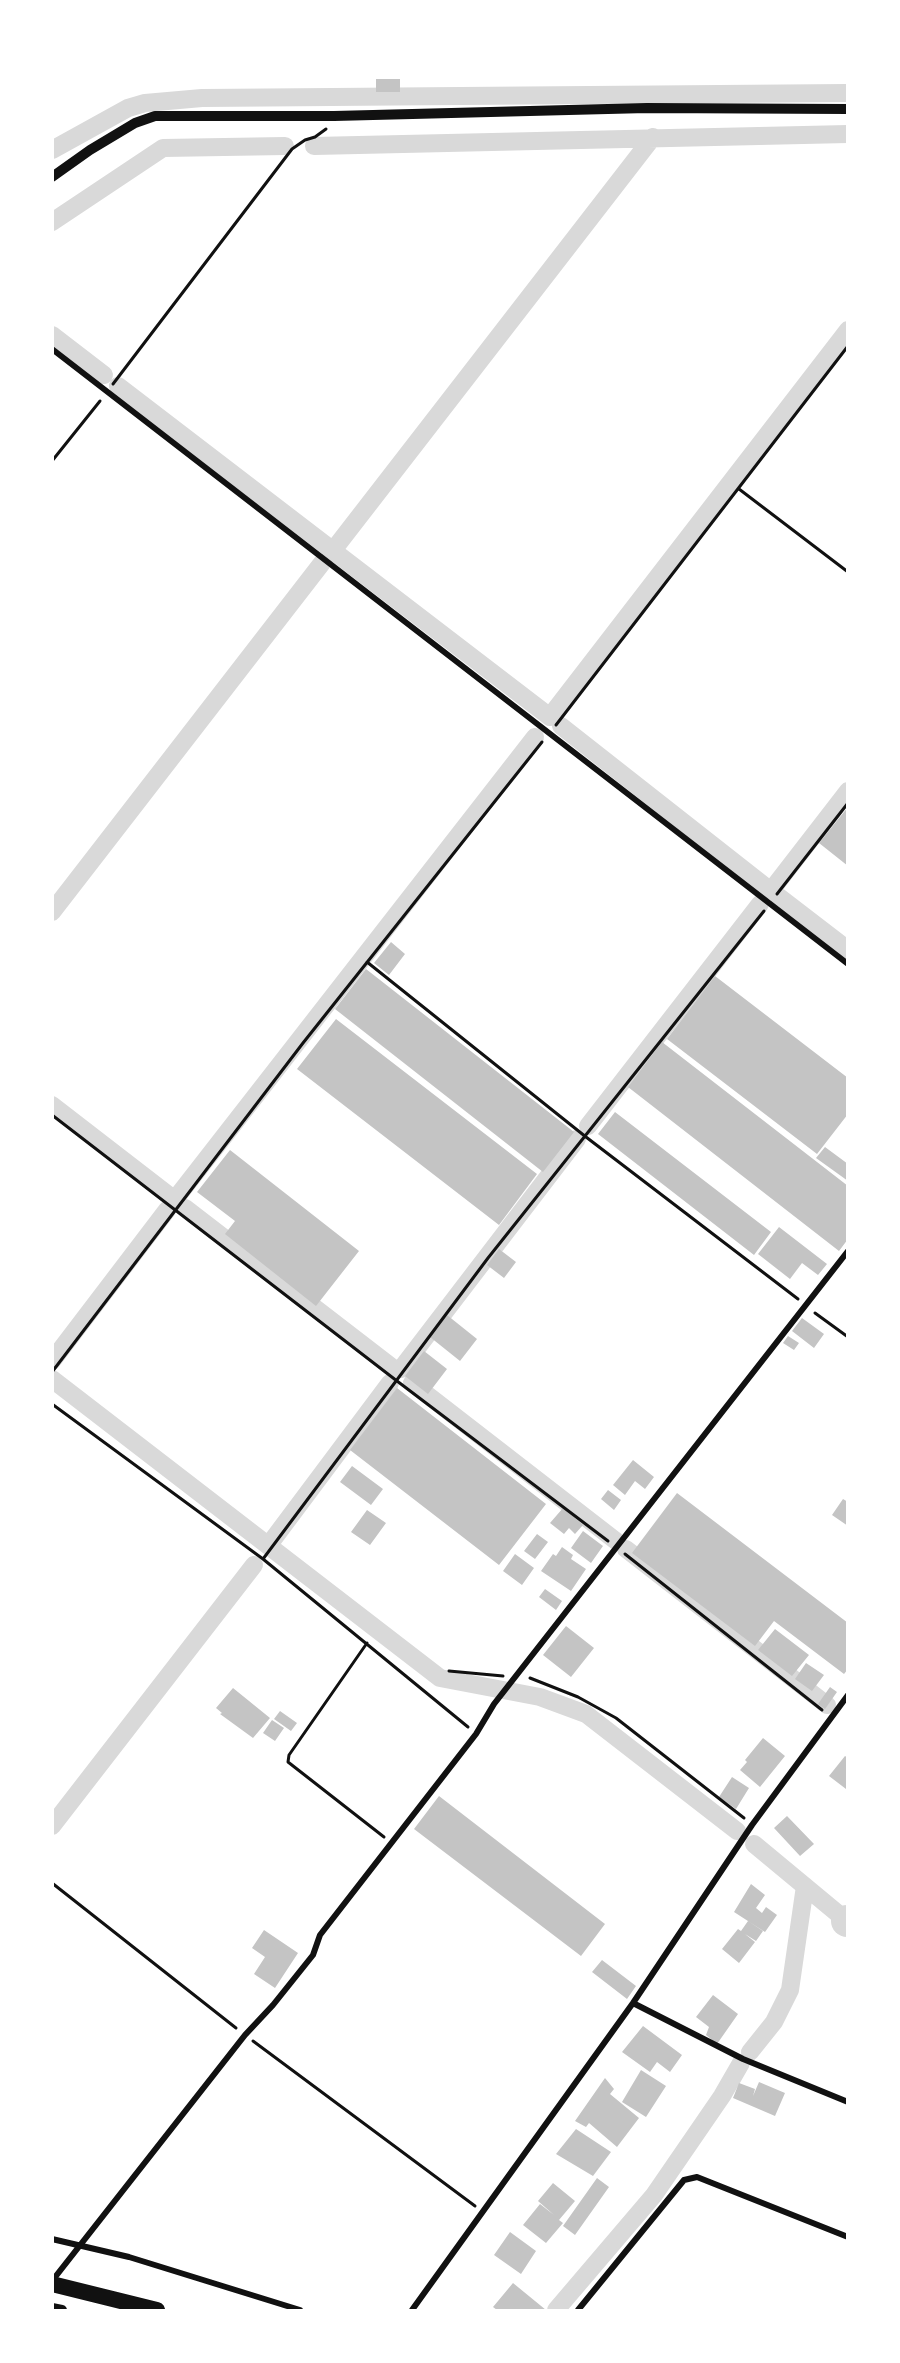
<!DOCTYPE html>
<style>
body{margin:0}
#map{position:relative;width:900px;height:2363px;overflow:hidden;background:#fff;font-family:"Titillium Web",sans-serif}
canvas{display:block}
.frame{position:absolute;inset:0;border:54px solid #fff;pointer-events:none}
</style>
<div id="map">
<canvas width="900" height="2363"></canvas>
<div class="frame"></div>
</div>
<script>
const c = document.querySelector('canvas').getContext('2d');
c.lineJoin = 'round';
function toPath(rows) {
  const path = new Path2D();
  for (const r of rows) {
    path.moveTo(r[0], r[1]);
    for (let i = 2; i < r.length; i += 2) path.lineTo(r[i], r[i + 1]);
  }
  return path;
}
function trace(path, color, width, dash) {
  c.strokeStyle = color;
  c.lineWidth = width;
  c.lineCap = dash ? 'butt' : 'round';
  c.setLineDash(dash || []);
  c.stroke(path);
}
function paint(path, color) {
  c.fillStyle = color;
  c.fill(path, 'evenodd');
}
const canal = toPath([
 [314,146,848,134],
 [52,150,128,108,145,103,202,98,848,93],
 [52,222,163,148,285,146],
 [52,335,104,375],
 [118,386,550,717],
 [331,553,653,137],
 [555,710,848,330],
 [561,726,771,891],
 [773,888,848,791],
 [779,897,848,950],
 [52,912,322,563],
 [52,1105,175,1200],
 [588,1126,760,904],
 [176,1198,535,737],
 [185,1208,394,1369],
 [52,1361,167,1210],
 [401,1369,577,1139],
 [52,1379,440,1678,540,1697,586,1714,737,1831],
 [412,1383,616,1541],
 [274,1538,390,1383],
 [626,1549,827,1705],
 [52,1826,254,1565],
 [754,1844,848,1922],
 [750,2052,774,2022,790,1990,805,1886],
 [556,2310,654,2195,722,2096,741,2063]
]);
const river = toPath([
 [847,1921,848,1921]
]);
const building = toPath([
 [376,79,400,79,400,92,376,92],
 [848,807,848,866,819,843],
 [391,942,405,954,389,975,374,963],
 [366,969,574,1132,543,1172,335,1009],
 [715,976,848,1078,848,1114,817,1154,667,1039],
 [336,1019,537,1174,499,1225,297,1069],
 [662,1042,848,1186,848,1239,839,1251,628,1087],
 [615,1112,771,1232,754,1255,598,1134],
 [825,1147,848,1164,848,1181,816,1158],
 [230,1150,359,1251,316,1306,225,1234,235,1221,197,1192],
 [779,1227,827,1264,818,1275,802,1263,790,1279,758,1254],
 [499,1249,516,1262,504,1278,487,1265],
 [447,1315,477,1339,460,1361,430,1337],
 [802,1318,824,1334,814,1348,792,1331],
 [788,1336,799,1343,794,1350,783,1343],
 [424,1351,447,1369,428,1394,405,1376],
 [397,1388,546,1504,499,1565,350,1450],
 [633,1460,654,1477,645,1489,635,1481,625,1495,613,1485],
 [352,1466,383,1489,371,1505,340,1482],
 [608,1490,621,1500,614,1510,601,1499],
 [677,1493,848,1623,848,1669,844,1674,774,1621,755,1646,632,1553],
 [843,1499,848,1502,848,1526,832,1515],
 [563,1508,583,1525,575,1534,569,1528,564,1534,550,1523],
 [367,1510,386,1523,370,1545,351,1532],
 [583,1531,603,1546,591,1563,571,1548],
 [537,1534,548,1542,535,1559,524,1551],
 [562,1547,573,1555,571,1559,586,1569,571,1591,541,1571,553,1554,556,1556],
 [515,1554,534,1568,522,1585,503,1571],
 [545,1589,562,1601,556,1610,539,1597],
 [566,1626,594,1648,571,1677,543,1655],
 [775,1629,809,1655,792,1676,758,1650],
 [806,1663,824,1675,812,1691,795,1679],
 [830,1687,837,1692,825,1709,818,1704],
 [233,1688,270,1718,253,1738,220,1714,222,1713,216,1708],
 [280,1711,297,1723,291,1731,274,1719],
 [272,1720,284,1728,275,1741,263,1733],
 [763,1738,785,1756,760,1787,740,1770,747,1762,745,1760],
 [845,1756,848,1758,848,1786,846,1789,829,1776],
 [732,1777,749,1788,736,1809,719,1797],
 [439,1796,605,1924,581,1956,414,1829],
 [787,1816,814,1844,800,1856,774,1828],
 [751,1884,765,1895,756,1908,762,1913,766,1907,777,1915,765,1932,734,1912],
 [748,1921,763,1931,756,1941,745,1934,755,1942,739,1963,722,1949,738,1929,741,1931],
 [264,1930,298,1953,275,1988,254,1974,265,1957,252,1948],
 [602,1960,636,1986,627,1999,592,1972],
 [713,1995,738,2014,717,2044,706,2035,709,2027,696,2017],
 [643,2026,682,2055,670,2072,657,2062,650,2072,622,2052],
 [641,2070,666,2086,646,2117,622,2102],
 [605,2078,614,2089,610,2094,639,2118,617,2147,589,2123,586,2127,575,2121],
 [759,2082,785,2093,775,2116,733,2098,739,2083,755,2089,753,2096],
 [576,2129,611,2152,593,2176,556,2154],
 [597,2178,609,2187,575,2235,563,2226],
 [553,2183,575,2201,559,2220,563,2223,546,2243,523,2225,540,2204,554,2215,538,2201],
 [510,2232,536,2251,521,2274,494,2255],
 [513,2283,546,2310,497,2310,493,2307]
]);
const path = toPath([
 [113,384,292,149,305,140,315,137,326,129],
 [52,461,100,401],
 [739,489,848,572],
 [556,725,848,346],
 [777,894,848,803],
 [367,962,586,1137,798,1299],
 [52,1115,397,1381,608,1541],
 [815,1313,848,1337],
 [52,1372,303,1043,542,742],
 [52,1404,263,1559,468,1727],
 [625,1554,822,1710],
 [263,1559,488,1258,764,911],
 [367,1643,289,1755,288,1762,384,1837],
 [449,1671,503,1676],
 [530,1678,578,1697,616,1718,744,1818],
 [52,1883,236,2028],
 [253,2041,475,2206]
]);
const minor = toPath([
 [52,349,848,964],
 [633,2003,743,2059,848,2102],
 [52,2239,129,2257,300,2310],
 [52,2281,245,2035,273,2005,313,1955,320,1935,476,1734,494,1704,848,1251],
 [412,2310,633,2003,752,1825,848,1695],
 [578,2310,684,2180,697,2177,848,2237]
]);
const tertiary = toPath([
 [52,177,90,150,135,123,155,116,334,116,647,108,848,109],
 [52,2308,62,2310]
]);
const motorway = toPath([
 [52,2284,157,2310]
]);
trace(canal, '#d9d9d9', 18);
trace(river, '#d9d9d9', 32);
paint(building, '#c4c4c4');
trace(path, '#111', 3);
trace(minor, '#111', 6);
trace(tertiary, '#111', 10);
trace(motorway, '#111', 16);
</script>
